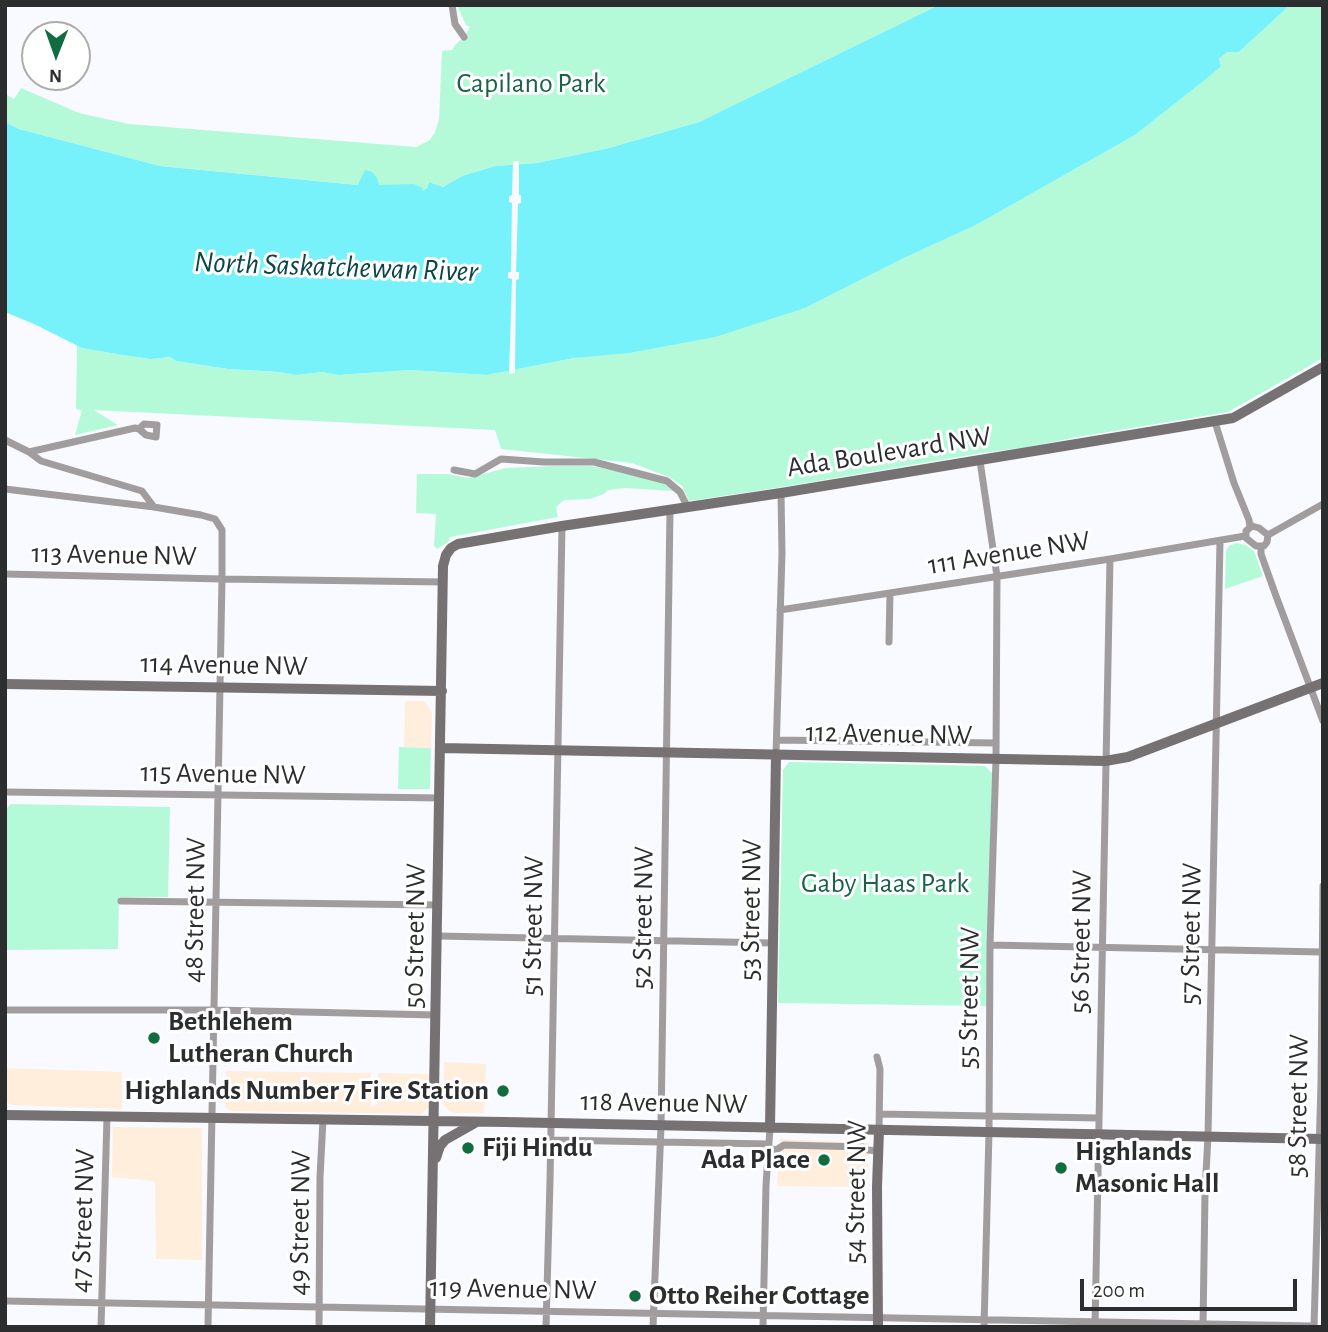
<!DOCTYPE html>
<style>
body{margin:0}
#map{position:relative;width:1328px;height:1332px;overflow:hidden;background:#f9faff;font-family:"Alegreya Sans",sans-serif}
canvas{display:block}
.frame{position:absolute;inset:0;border:7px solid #2c2d2f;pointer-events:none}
.north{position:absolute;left:21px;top:21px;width:70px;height:70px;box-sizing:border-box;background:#fff;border:2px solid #ababac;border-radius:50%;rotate:181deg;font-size:19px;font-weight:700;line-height:28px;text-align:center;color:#2c2d2f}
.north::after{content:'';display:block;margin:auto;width:24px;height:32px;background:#116c40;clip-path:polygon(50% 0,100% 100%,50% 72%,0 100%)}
.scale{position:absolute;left:1080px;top:1279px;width:217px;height:32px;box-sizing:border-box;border:4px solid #2c2d2f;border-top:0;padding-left:9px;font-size:21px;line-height:24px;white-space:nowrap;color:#2c2d2f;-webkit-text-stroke:5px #fff;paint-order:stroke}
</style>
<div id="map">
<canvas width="1328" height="1332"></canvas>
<div class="frame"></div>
<div class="north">N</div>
<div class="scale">200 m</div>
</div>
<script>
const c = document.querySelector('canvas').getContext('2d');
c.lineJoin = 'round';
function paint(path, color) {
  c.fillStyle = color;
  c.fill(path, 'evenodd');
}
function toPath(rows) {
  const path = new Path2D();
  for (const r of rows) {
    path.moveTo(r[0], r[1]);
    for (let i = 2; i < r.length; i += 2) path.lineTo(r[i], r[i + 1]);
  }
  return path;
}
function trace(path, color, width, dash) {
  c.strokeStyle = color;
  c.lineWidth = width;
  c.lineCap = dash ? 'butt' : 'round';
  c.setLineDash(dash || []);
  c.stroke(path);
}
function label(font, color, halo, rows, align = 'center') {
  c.font = font + ' "Alegreya Sans",sans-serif';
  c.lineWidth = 6;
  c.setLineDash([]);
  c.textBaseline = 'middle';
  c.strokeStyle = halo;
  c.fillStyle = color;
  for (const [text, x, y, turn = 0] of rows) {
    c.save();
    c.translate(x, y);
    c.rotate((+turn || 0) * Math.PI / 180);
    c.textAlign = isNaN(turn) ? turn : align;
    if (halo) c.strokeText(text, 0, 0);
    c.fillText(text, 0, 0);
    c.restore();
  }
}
const commercial = toPath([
 [405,701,424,701,430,709,432,713,431,748,404,747],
 [444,1062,486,1064,484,1113,455,1113,449,1111,443,1104],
 [5,1068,122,1072,122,1109,12,1105,5,1101],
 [226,1071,371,1073,371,1106,377,1105,378,1073,430,1074,429,1106,422,1114,231,1111,225,1107],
 [113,1127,202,1128,202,1260,156,1259,155,1181,112,1177],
 [780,1139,869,1143,867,1187,777,1186]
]);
const green = toPath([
 [457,5,939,5,699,122,609,148,537,163,495,166,462,176,443,187,429,182,427,188,421,192,401,185,378,185,365,171,359,185,160,166,19,129,5,122,5,94,14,99,21,88,79,113,129,124,416,147,430,140,435,132,439,119,442,51,452,50,455,45,464,37,470,27,466,25],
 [1290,5,1323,5,1323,358,1228,412,1078,437,1028,447,982,453,776,488,689,501,682,486,669,477,632,463,501,449,495,430,94,410,118,425,75,435,82,410,76,409,77,344,82,348,122,355,151,359,170,357,176,361,228,369,279,372,296,375,322,372,337,375,411,370,487,375,574,358,805,308,906,257,976,225,1135,135,1205,80,1221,65,1219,59,1227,52,1239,52],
 [553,466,590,466,615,470,663,483,673,488,673,491,625,488,608,490,604,494,590,499,564,500,556,507,558,517,450,537,448,542,437,549,434,546,436,514,416,513,417,474,448,474,468,478,506,468],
 [1236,543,1246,545,1254,551,1263,576,1225,589,1226,550,1229,546],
 [399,747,431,748,430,789,398,789],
 [789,762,985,766,992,773,987,1006,778,1003,783,770],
 [11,804,170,807,168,897,119,897,118,949,5,950,7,808]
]);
const water = toPath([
 [939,5,1290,5,1239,52,1227,52,1219,59,1221,66,1205,80,1135,135,976,225,906,257,805,308,715,337,629,353,574,358,487,375,411,370,338,375,322,372,296,375,279,372,228,369,176,361,170,357,151,359,122,355,82,348,34,324,5,312,5,122,19,129,160,166,358,185,365,170,372,172,377,178,379,185,414,184,422,188,422,191,427,188,429,182,443,187,462,176,495,166,537,163,609,148,699,122]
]);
const pier = toPath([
 [513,161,519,161,519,195,521,195,521,203,518,204,516,272,519,272,519,279,516,280,515,373,509,374,512,279,508,278,508,272,511,272,512,203,509,202,509,196,512,195]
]);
const street = toPath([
 [452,5,455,24,464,37],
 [1215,422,1234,483,1249,520,1250,527],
 [5,440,29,452,41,461,142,491,154,507],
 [29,452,135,428,139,429,144,424,157,425,156,437,146,435,139,429],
 [980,461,997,576,996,759,990,945,989,1132,984,1327],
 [454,470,475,474,501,459,544,462,594,462,667,481,680,492,687,506],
 [5,489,154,507,201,515,215,519,222,530,222,579,443,582],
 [1252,526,1259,528,1268,535,1267,542,1264,546,1256,546,1246,538,1246,531,1252,526],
 [1268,535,1323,504],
 [1261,547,1261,554,1276,596,1323,721],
 [5,574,222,579,208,1327],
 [780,610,1110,559,1245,536],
 [889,642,890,593],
 [777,740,996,743],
 [776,754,782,553,781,493],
 [5,792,440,798],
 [121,901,438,905],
 [438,936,773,943],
 [990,945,1321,952],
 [5,1010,214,1010,436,1015],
 [877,1057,880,1069,879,1130],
 [880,1114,1098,1118],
 [551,1140,769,1144],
 [769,1149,776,1150,784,1145,863,1147,868,1150,879,1151],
 [5,1301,1314,1326],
 [101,1327,107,1117],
 [319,1327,320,1177,323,1120],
 [546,1327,550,1181,562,526],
 [653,1327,661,1126,670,510],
 [763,1327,766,1185,770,1128],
 [1095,1327,1110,559],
 [1203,1327,1205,1192,1208,1136,1220,541],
 [1314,1327,1321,1083,1323,886]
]);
const secondary = toPath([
 [5,684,442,691],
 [441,748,1105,761,1128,757,1323,683],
 [5,1115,505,1122,1323,1139],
 [770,1128,776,754],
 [436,1158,440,1146,445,1140,475,1123],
 [430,1327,443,566,446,555,451,548,458,544,562,526,781,493,1233,418,1323,367],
 [878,1327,877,1187,879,1130]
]);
const markers = [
 [154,1038,7,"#116c40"],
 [503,1091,7,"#116c40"],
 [468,1148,7,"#116c40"],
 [824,1160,7,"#116c40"],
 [1061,1168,7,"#116c40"],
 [635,1296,7,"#116c40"]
];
const parkNames = [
 ["Capilano Park",531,84],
 ["Gaby Haas Park",885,884]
];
const streetNames = [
 ["Ada Boulevard NW",889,452,-9],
 ["111 Avenue NW",1009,553,-9],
 ["113 Avenue NW",114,555,1],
 ["114 Avenue NW",224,665,1],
 ["112 Avenue NW",889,734,1],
 ["115 Avenue NW",223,774,1],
 ["48 Street NW",195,910,-89],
 ["53 Street NW",751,910,-89],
 ["52 Street NW",643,918,-89],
 ["51 Street NW",533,926,-89],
 ["57 Street NW",1191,934,-89],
 ["50 Street NW",415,936,-89],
 ["56 Street NW",1081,942,-89],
 ["55 Street NW",969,998,-89],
 ["118 Avenue NW",664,1103,1],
 ["58 Street NW",1298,1106,-89],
 ["54 Street NW",856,1192,-89],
 ["47 Street NW",83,1221,-88],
 ["49 Street NW",300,1223,-89],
 ["119 Avenue NW",513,1289,1]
];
const poiNames = [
 ["Bethlehem",168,1022],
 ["Lutheran Church",168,1054],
 ["Highlands Number 7 Fire Station",489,1091,"right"],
 ["Fiji Hindu",482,1148],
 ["Highlands",1075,1152],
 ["Masonic Hall",1075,1184],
 ["Ada Place",810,1160,"right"],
 ["Otto Reiher Cottage",649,1296]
];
const waterNames = [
 ["North Saskatchewan River",336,267,2]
];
paint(commercial, '#feeedb');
paint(green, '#b4fad9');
paint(water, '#77f2fb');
paint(pier, '#f9faff');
trace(street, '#a19d9e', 7);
trace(secondary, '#767172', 10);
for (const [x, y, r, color] of markers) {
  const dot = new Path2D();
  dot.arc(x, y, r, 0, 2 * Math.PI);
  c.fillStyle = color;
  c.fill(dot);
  trace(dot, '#fff', 2.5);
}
label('28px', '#196348', '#fff', parkNames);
label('28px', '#2c2d2f', '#fff', streetNames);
label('bold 28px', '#2c2d2f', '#fff', poiNames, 'left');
label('italic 30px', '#0b464a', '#fff', waterNames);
</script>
